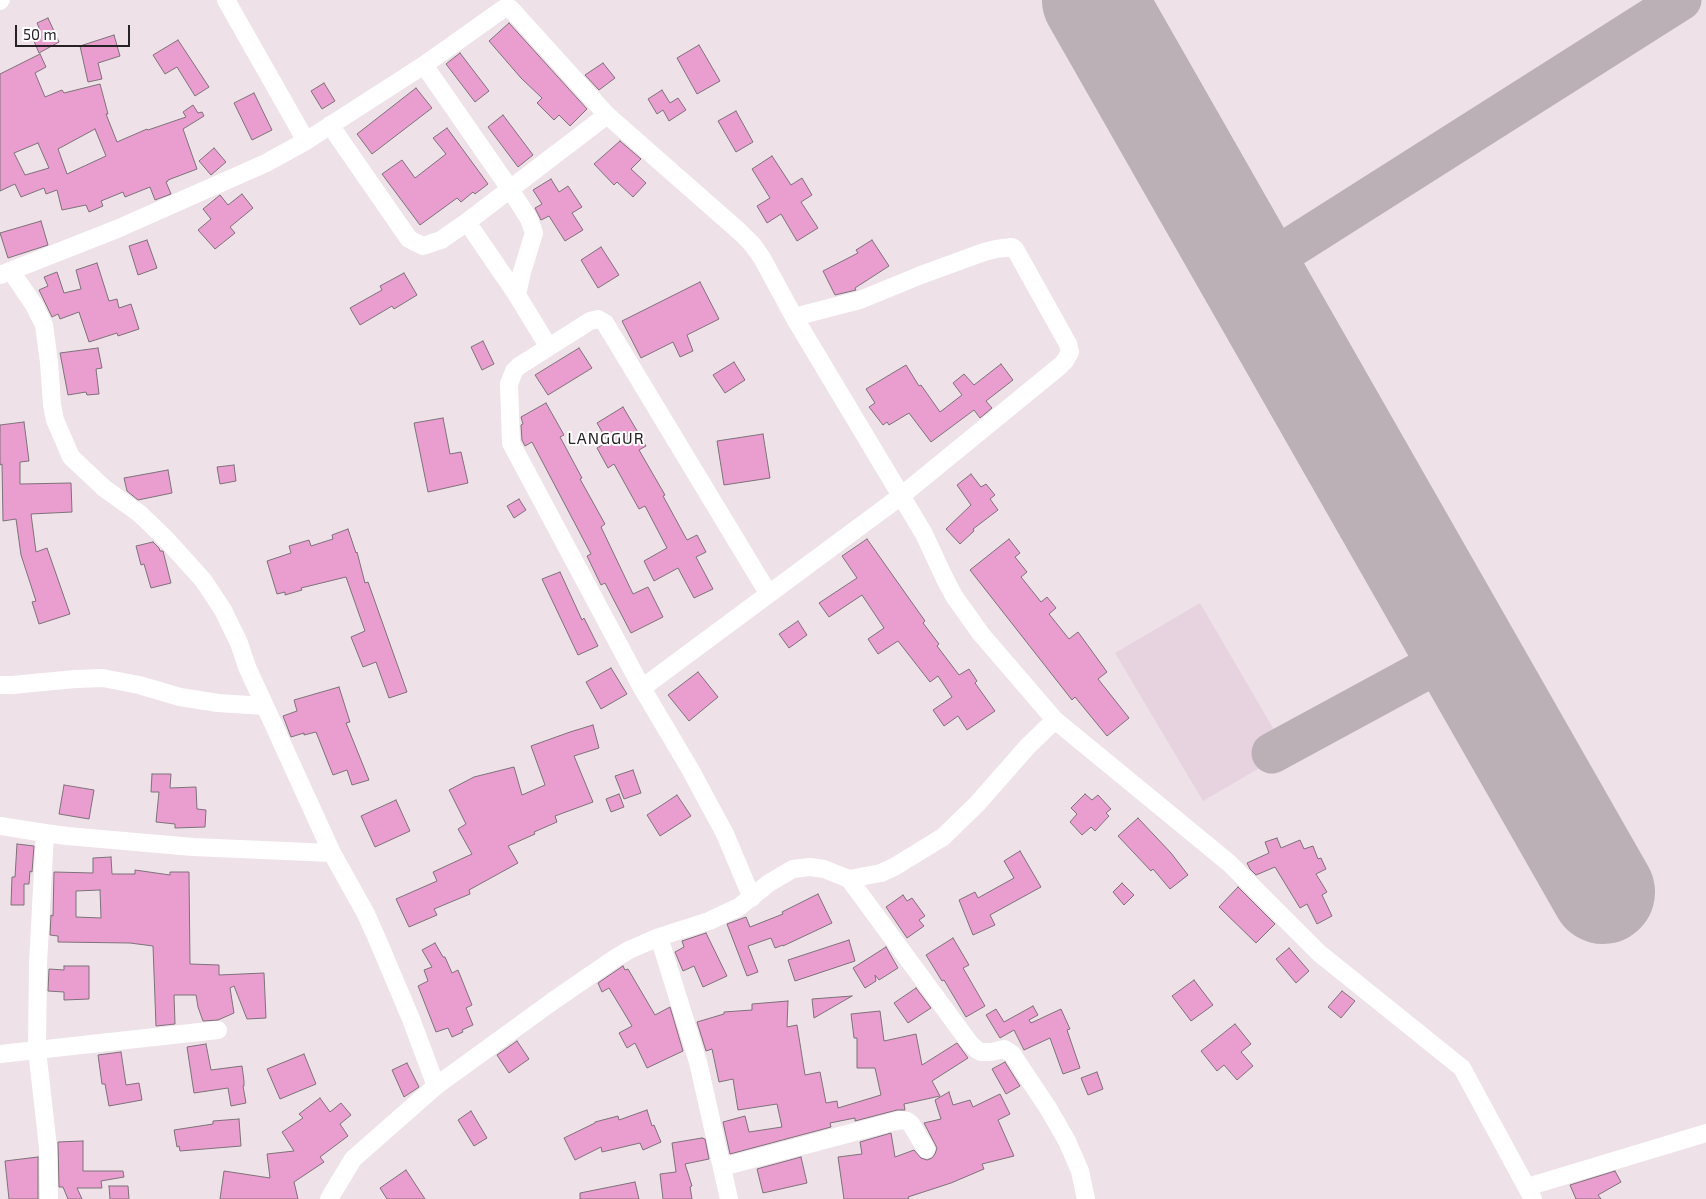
<!DOCTYPE html>
<style>
body{margin:0}
#map{position:relative;width:1706px;height:1199px;overflow:hidden;background:#eee1e8;font-family:"Exo 2",sans-serif}
canvas{display:block}
.scale{position:absolute;left:15px;top:25px;width:115px;height:22px;box-sizing:border-box;border:2px solid #262124;border-top:0;padding-left:6px;font-size:15px;line-height:18px;white-space:nowrap;color:#262124;-webkit-text-stroke:4px #fff;paint-order:stroke}
</style>
<div id="map">
<canvas width="1706" height="1199"></canvas>
<div class="scale">50 m</div>
</div>
<script>
const c = document.querySelector('canvas').getContext('2d');
c.lineJoin = 'round';
function paint(path, color) {
  c.fillStyle = color;
  c.fill(path, 'evenodd');
}
function toPath(rows) {
  const path = new Path2D();
  for (const r of rows) {
    path.moveTo(r[0], r[1]);
    for (let i = 2; i < r.length; i += 2) path.lineTo(r[i], r[i + 1]);
  }
  return path;
}
function trace(path, color, width, dash) {
  c.strokeStyle = color;
  c.lineWidth = width;
  c.lineCap = dash ? 'butt' : 'round';
  c.setLineDash(dash || []);
  c.stroke(path);
}
function label(font, color, halo, rows, align = 'center') {
  c.font = font + ' "Exo 2",sans-serif';
  c.lineWidth = 4;
  c.setLineDash([]);
  c.textBaseline = 'middle';
  c.strokeStyle = halo;
  c.fillStyle = color;
  for (const [text, x, y, turn = 0] of rows) {
    c.save();
    c.translate(x, y);
    c.rotate((+turn || 0) * Math.PI / 180);
    c.textAlign = isNaN(turn) ? turn : align;
    if (halo) c.strokeText(text, 0, 0);
    c.fillText(text, 0, 0);
    c.restore();
  }
}
const built = toPath([
 [1200,603,1287,752,1203,801,1115,653]
]);
const taxiway = toPath([
 [1251,274,1279,255,1681,0],
 [1443,613,1445,640,1439,656,1425,670,1447,668,1466,674,1489,692],
 [1272,753,1425,670]
]);
const runway = toPath([
 [1094,0,1603,892]
]);
const building = toPath([
 [48,18,59,42,39,53,31,34,40,30,37,23,48,18],
 [509,23,587,109,570,126,559,115,554,120,537,103,542,98,521,78,489,41,509,23],
 [114,35,120,56,98,63,102,79,88,82,80,46,114,35],
 [178,40,209,87,195,96,177,67,165,74,153,55,178,40],
 [699,45,720,81,697,94,677,58,699,45],
 [460,53,489,91,475,102,446,64,460,53],
 [40,54,46,67,35,73,45,97,62,90,64,93,100,84,108,114,106,114,117,142,147,129,148,130,186,117,183,112,193,105,198,113,202,112,204,116,183,129,197,169,168,180,168,181,166,182,171,194,155,200,150,187,125,197,123,192,101,201,103,206,89,212,86,205,62,210,57,190,46,194,44,188,21,197,15,184,0,191,0,74,40,54],
 [95,129,106,156,67,174,58,149,95,129],
 [38,143,49,168,25,175,14,153,38,143],
 [603,63,615,78,599,90,585,75,603,63],
 [324,83,335,101,322,109,311,91,324,83],
 [416,88,432,108,372,154,357,134,416,88],
 [662,90,670,103,678,98,686,110,669,121,663,110,657,114,648,99,662,90],
 [254,93,272,130,252,140,234,103,254,93],
 [736,111,753,142,736,152,718,121,736,111],
 [503,115,533,155,518,167,488,127,503,115],
 [447,128,488,184,475,194,473,192,461,202,457,198,420,225,382,174,402,160,415,178,446,154,433,138,447,128],
 [620,141,641,159,631,169,646,183,633,197,617,182,614,185,594,164,620,141],
 [214,148,226,162,211,175,199,161,214,148],
 [772,156,791,185,802,178,812,195,801,202,818,228,797,241,781,214,767,223,757,206,770,198,752,169,772,156],
 [551,179,559,192,568,186,582,207,572,213,583,230,565,241,549,216,541,220,535,208,542,204,533,190,551,179],
 [242,194,253,208,230,227,235,233,215,249,198,230,211,219,203,209,220,195,228,205,242,194],
 [41,221,48,245,8,258,0,233,41,221],
 [147,240,157,268,138,275,129,246,147,240],
 [872,240,889,266,855,288,856,290,835,295,823,271,858,253,856,250,872,240],
 [601,247,619,275,598,288,581,260,601,247],
 [97,263,109,301,117,299,119,308,131,304,139,329,118,336,117,333,89,342,79,312,60,319,58,314,52,317,39,290,48,286,44,277,57,272,64,293,81,289,76,270,97,263],
 [404,273,417,295,394,309,392,306,360,325,350,308,382,290,380,286,404,273],
 [700,282,719,319,687,335,693,351,680,357,673,342,641,358,622,321,700,282],
 [483,341,494,364,482,370,471,347,483,341],
 [98,348,102,368,96,369,99,394,87,395,86,392,68,395,60,353,98,348],
 [579,348,592,368,548,395,535,375,579,348],
 [734,362,745,380,725,393,713,375,734,362],
 [1001,364,1013,380,986,401,992,408,980,418,974,410,931,442,909,413,889,425,887,422,883,425,869,407,875,403,866,389,906,365,919,386,921,385,940,412,962,395,953,383,964,374,974,385,1001,364],
 [546,403,564,435,560,437,582,478,580,479,605,524,601,527,633,594,648,587,663,617,631,633,605,583,601,585,587,556,591,554,532,442,525,446,522,440,521,425,523,424,521,417,546,403],
 [623,407,646,446,639,450,665,495,663,496,687,540,697,535,706,552,696,557,713,589,694,598,678,568,654,581,644,561,667,548,645,506,639,509,614,464,608,468,597,448,608,442,597,423,623,407],
 [443,418,450,454,461,452,468,483,428,492,414,423,443,418],
 [24,422,29,461,20,462,20,484,71,483,72,512,31,514,36,552,47,548,70,614,39,624,32,602,36,601,21,555,16,519,3,521,2,464,0,465,0,425,24,422],
 [763,434,770,478,724,485,717,441,763,434],
 [234,465,236,481,220,484,217,467,234,465],
 [168,470,172,493,138,500,127,491,124,478,168,470],
 [971,474,981,487,986,484,995,495,990,499,998,510,973,529,974,531,960,544,946,529,971,505,957,485,971,474],
 [519,499,526,510,514,518,507,506,519,499],
 [348,529,356,553,357,552,365,583,368,582,407,692,389,698,376,662,363,667,351,637,365,631,346,577,301,588,302,590,285,595,285,592,277,594,267,561,291,553,289,546,309,540,311,546,333,539,332,535,348,529],
 [867,539,925,621,923,623,939,644,937,646,959,675,969,669,977,681,975,683,995,711,967,730,958,716,944,726,933,710,952,697,938,676,930,682,898,641,878,654,868,639,884,628,862,595,829,617,819,603,857,578,842,556,867,539],
 [1009,539,1020,553,1015,557,1027,572,1021,577,1041,602,1047,597,1056,608,1049,614,1069,639,1078,632,1107,672,1098,679,1129,718,1107,736,1075,697,1072,700,970,570,1009,539],
 [153,542,159,548,160,551,163,551,171,583,151,588,144,564,141,565,136,546,153,542],
 [560,572,582,620,584,618,598,646,578,655,542,579,560,572],
 [798,621,807,635,789,648,779,634,798,621],
 [611,668,627,694,601,709,586,682,611,668],
 [698,672,718,697,689,721,668,695,698,672],
 [339,687,350,722,346,723,369,780,352,785,347,770,333,775,316,732,304,735,304,733,291,737,283,716,297,711,294,700,339,687],
 [593,725,599,748,574,756,593,802,555,816,557,822,534,832,535,834,508,846,518,863,469,890,470,894,434,909,437,915,409,927,396,899,437,881,433,872,472,854,458,829,466,824,449,790,474,777,514,767,522,795,545,785,531,746,570,732,593,725],
 [633,770,641,793,624,799,615,776,633,770],
 [152,774,171,774,170,788,196,787,197,809,206,810,205,827,175,828,175,824,156,822,159,792,151,792,152,774],
 [64,785,94,790,89,819,59,814,64,785],
 [619,794,624,807,611,812,606,799,619,794],
 [1085,794,1092,800,1098,795,1111,809,1106,813,1109,816,1095,831,1091,827,1082,835,1070,822,1077,814,1071,808,1085,794],
 [677,795,691,816,660,836,647,815,677,795],
 [396,800,410,831,375,847,361,816,396,800],
 [1138,818,1171,853,1188,875,1170,889,1153,869,1151,871,1118,836,1138,818],
 [1277,838,1281,848,1300,840,1304,849,1313,846,1318,859,1321,858,1326,869,1316,874,1327,892,1322,895,1332,916,1317,924,1307,904,1300,908,1275,867,1256,875,1250,869,1247,863,1269,853,1265,842,1277,838],
 [17,844,34,846,32,872,30,871,29,884,24,884,24,905,11,905,12,877,15,877,17,844],
 [1020,851,1041,887,990,915,995,925,973,935,959,900,975,892,978,898,1014,878,1004,861,1020,851],
 [111,857,112,874,135,874,135,870,170,875,170,872,189,872,190,964,219,965,219,975,264,973,266,1018,247,1019,234,986,230,988,234,1013,218,1020,203,1021,198,1007,196,995,174,995,175,1024,156,1026,153,946,130,943,58,942,58,936,50,935,51,915,53,916,54,872,93,873,93,858,111,857],
 [100,890,101,918,76,917,76,891,100,890],
 [1122,883,1134,895,1124,905,1113,892,1122,883],
 [1238,887,1275,924,1256,943,1219,907,1238,887],
 [818,894,832,923,783,946,783,945,775,948,771,938,748,946,758,972,747,976,727,924,746,917,750,927,783,914,782,912,818,894],
 [903,895,907,901,912,898,925,916,919,920,924,926,907,938,886,907,903,895],
 [706,933,727,976,703,987,694,966,683,971,675,952,684,947,682,941,706,933],
 [953,938,969,965,963,968,985,1006,966,1017,944,980,942,981,926,955,953,938],
 [849,940,855,961,795,981,788,960,849,940],
 [435,943,443,957,445,957,452,973,458,970,472,1005,466,1008,473,1025,462,1030,463,1032,452,1037,448,1028,436,1032,418,986,428,981,424,970,432,967,422,950,435,943],
 [886,947,898,968,879,980,875,975,876,981,865,988,853,968,886,947],
 [1289,948,1309,971,1296,983,1276,959,1289,948],
 [64,966,89,966,89,999,64,1000,64,992,48,991,49,969,64,970,64,966],
 [623,966,625,970,628,969,655,1015,670,1007,683,1051,647,1068,635,1043,627,1048,619,1033,632,1026,609,988,602,992,598,983,623,966],
 [1194,980,1213,1005,1191,1021,1172,996,1194,980],
 [916,988,931,1008,908,1023,894,1003,916,988],
 [1342,991,1355,1001,1341,1018,1328,1007,1342,991],
 [852,996,814,1018,812,999,852,996],
 [788,1001,787,1027,797,1025,805,1075,820,1072,826,1103,837,1101,838,1108,881,1095,875,1068,857,1068,857,1038,854,1038,851,1014,880,1011,884,1041,916,1034,922,1065,957,1043,968,1058,932,1081,940,1096,904,1104,905,1110,897,1110,855,1121,855,1118,830,1123,831,1127,730,1154,723,1122,745,1116,749,1132,782,1127,777,1104,738,1110,733,1079,719,1082,712,1049,706,1051,697,1022,724,1014,724,1012,752,1010,752,1004,788,1001],
 [1033,1006,1038,1015,1029,1020,1031,1023,1061,1009,1070,1029,1067,1030,1080,1068,1063,1074,1050,1038,1024,1050,1014,1030,1000,1038,986,1015,996,1009,1004,1022,1033,1006],
 [1235,1024,1251,1044,1241,1052,1253,1066,1237,1080,1224,1065,1217,1071,1201,1051,1235,1024],
 [517,1041,529,1059,509,1073,497,1055,517,1041],
 [206,1044,211,1070,242,1066,244,1081,244,1086,243,1086,246,1103,231,1106,228,1088,194,1093,187,1047,206,1044],
 [121,1052,126,1085,139,1083,142,1100,109,1106,105,1084,102,1084,98,1055,121,1052],
 [304,1054,316,1084,280,1099,267,1069,304,1054],
 [1005,1062,1020,1086,1006,1094,992,1069,1005,1062],
 [407,1063,419,1087,404,1097,392,1070,407,1063],
 [1097,1072,1103,1089,1088,1095,1081,1078,1097,1072],
 [949,1092,953,1105,970,1100,973,1107,1000,1094,1010,1114,998,1120,1014,1156,982,1164,984,1169,951,1183,908,1197,909,1199,844,1199,838,1157,862,1154,860,1142,891,1133,895,1157,914,1150,921,1158,927,1160,932,1158,935,1154,937,1148,924,1123,941,1119,935,1100,949,1092],
 [320,1098,330,1112,341,1103,351,1115,340,1124,348,1136,320,1157,324,1162,294,1182,298,1199,220,1199,224,1171,270,1178,267,1154,294,1151,282,1132,303,1118,299,1114,320,1098],
 [647,1110,652,1126,654,1125,661,1142,643,1150,640,1143,602,1152,601,1147,575,1160,564,1138,595,1123,595,1122,618,1116,619,1120,647,1110],
 [471,1111,487,1138,474,1146,458,1120,471,1111],
 [239,1119,241,1146,180,1151,179,1146,177,1147,174,1130,213,1124,213,1121,239,1119],
 [702,1138,705,1139,709,1159,685,1164,692,1186,690,1187,692,1199,663,1199,660,1174,676,1172,672,1143,702,1138],
 [83,1141,83,1171,123,1171,124,1177,101,1181,102,1188,77,1188,82,1199,68,1199,63,1187,59,1187,58,1142,83,1141],
 [38,1157,38,1199,9,1199,5,1161,38,1157],
 [801,1157,807,1183,763,1193,757,1169,801,1157],
 [406,1170,425,1199,387,1199,380,1188,406,1170],
 [1615,1171,1621,1182,1598,1195,1601,1199,1576,1199,1570,1185,1615,1171],
 [635,1182,639,1199,580,1199,580,1193,635,1182],
 [109,1186,128,1186,129,1199,110,1199,109,1186]
]);
const minor = toPath([
 [226,0,306,141],
 [0,1,1,0],
 [424,65,510,189,529,219,534,233,522,272,517,295,548,346],
 [330,125,409,239,423,246,441,240,467,222,607,115],
 [467,222,517,295],
 [11,271,34,305,44,325,49,362,52,405,55,420,71,457,104,488,140,514,166,539,203,580,223,610,239,643,247,667,265,706,332,853,366,914,378,941,411,1019,436,1086,353,1159,329,1199],
 [0,275,117,229,266,163,306,141,424,65,503,9,508,7,511,9,607,115,740,232,752,244,762,258,794,317,924,534,944,577,954,596,981,634,1055,720,1229,863,1319,953,1462,1068,1533,1199],
 [0,685,12,685,75,679,103,678,139,685,180,697,218,703,265,706],
 [642,688,511,443,509,384,514,371,519,366,590,321,598,319,605,323,768,593],
 [0,826,45,833],
 [849,879,969,1042,977,1050,981,1052,991,1052,1004,1049,1012,1054,1048,1108,1067,1141,1080,1171,1086,1199],
 [752,898,725,834,690,769,642,688,901,496,1060,366,1065,361,1070,352,1068,344,1015,249,1012,247,996,249,984,252,921,275,860,300,794,317],
 [659,937,698,1062,729,1199],
 [0,1054,218,1030],
 [436,1086,553,1001,614,959,629,950,659,937,709,921,739,907,769,883,793,869,810,867,824,869,849,879,881,873,894,867,943,837,977,804,1028,746,1055,720],
 [722,1167,900,1120,907,1121,911,1124,926,1149],
 [1527,1187,1706,1133],
 [49,1199,48,1147,37,1050,38,964,45,833,67,836,193,847,332,853]
]);
const quarterNames = [
 ["LANGGUR",606,439]
];
paint(built, '#e7d3df');
trace(taxiway, '#bab0b6', 41);
trace(runway, '#bab0b6', 104);
paint(building, '#ea9dcf');
trace(building, '#7d7279', 1);
trace(minor, '#fff', 18);
c.letterSpacing = '1px';
label('16px', '#262124', '#fff', quarterNames);
c.letterSpacing = '0px';
</script>
